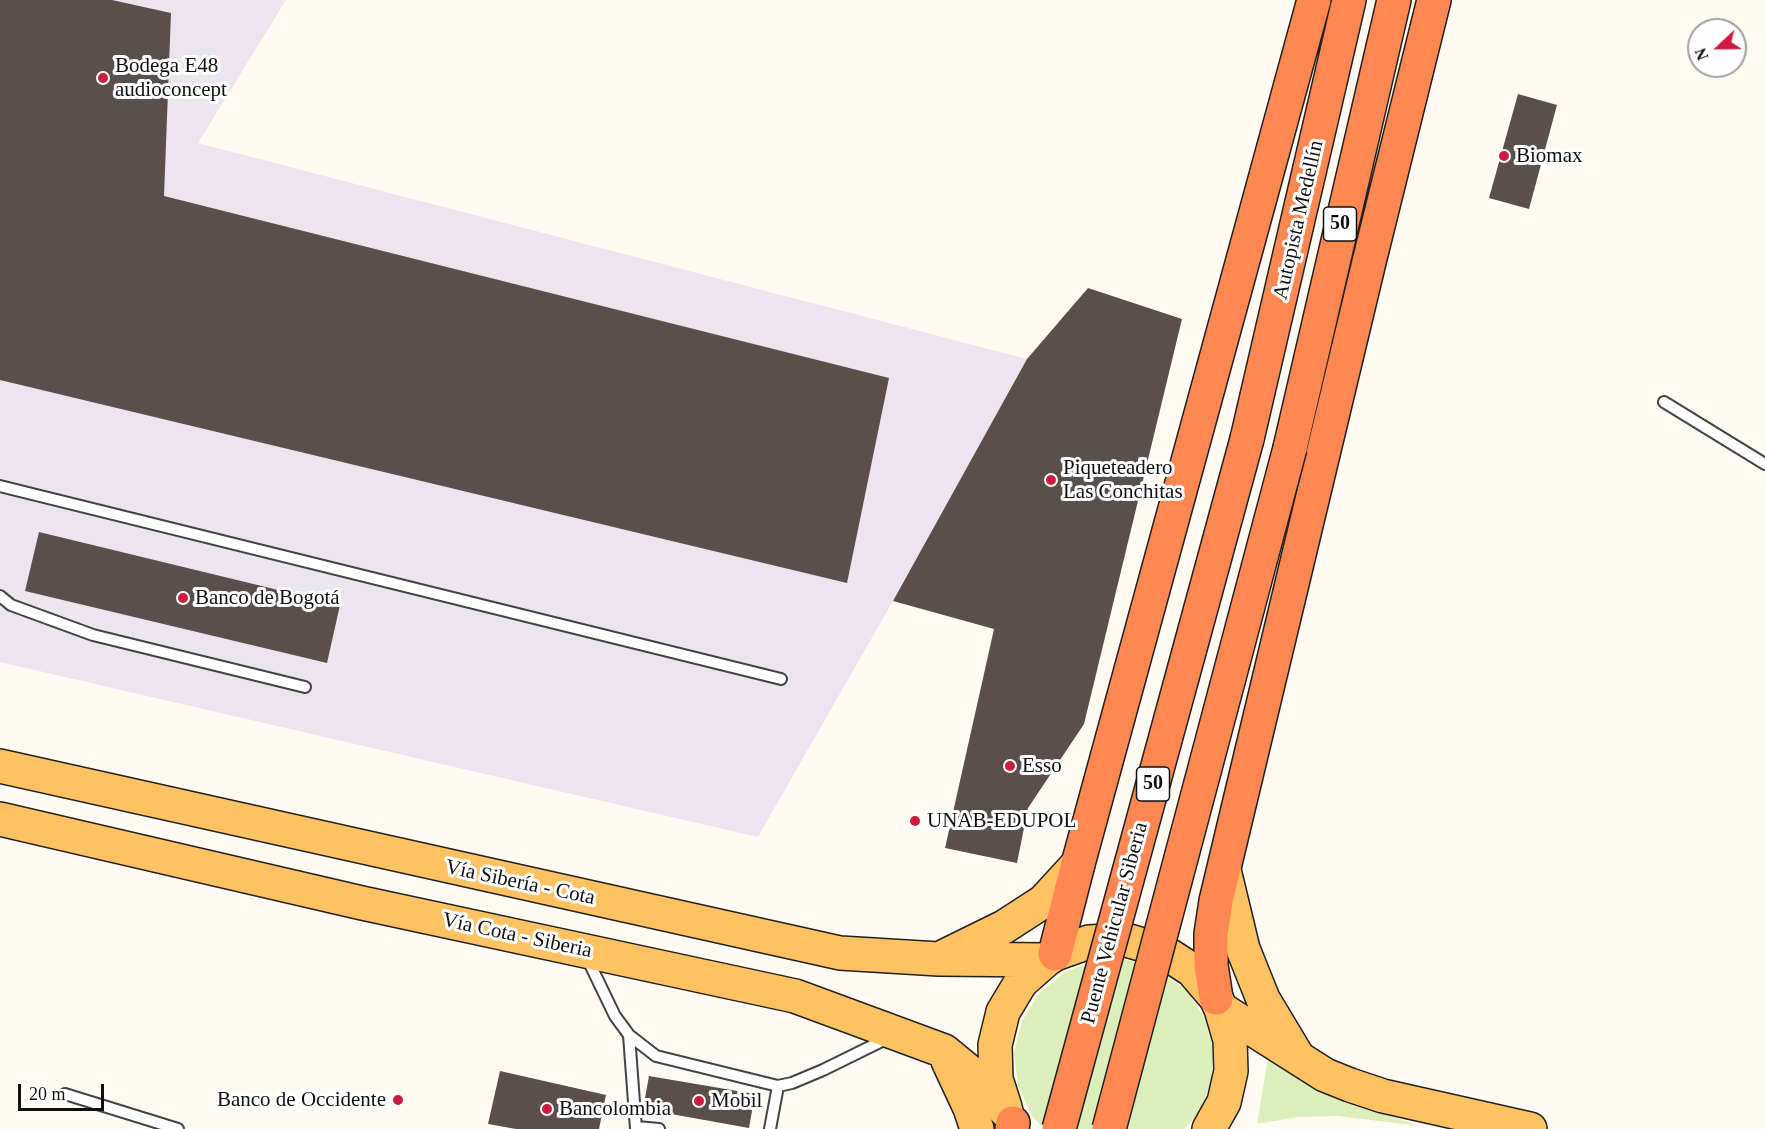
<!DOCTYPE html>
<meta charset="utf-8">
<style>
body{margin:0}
#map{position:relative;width:1765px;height:1129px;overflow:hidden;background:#fffbf3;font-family:"Times New Roman",serif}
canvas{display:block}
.north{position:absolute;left:1687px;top:18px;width:60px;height:60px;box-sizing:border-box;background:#fff;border:2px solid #9f9f9f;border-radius:50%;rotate:248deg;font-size:16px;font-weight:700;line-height:24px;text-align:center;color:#101010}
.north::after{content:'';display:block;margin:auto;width:21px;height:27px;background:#cd1b3e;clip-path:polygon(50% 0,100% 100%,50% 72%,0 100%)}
.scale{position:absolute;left:18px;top:1084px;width:86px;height:27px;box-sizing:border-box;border:3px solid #101010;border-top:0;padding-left:8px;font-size:18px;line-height:21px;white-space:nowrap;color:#101010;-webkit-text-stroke:4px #fff;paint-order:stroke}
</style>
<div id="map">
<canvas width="1765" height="1129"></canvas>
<div class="north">N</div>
<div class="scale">20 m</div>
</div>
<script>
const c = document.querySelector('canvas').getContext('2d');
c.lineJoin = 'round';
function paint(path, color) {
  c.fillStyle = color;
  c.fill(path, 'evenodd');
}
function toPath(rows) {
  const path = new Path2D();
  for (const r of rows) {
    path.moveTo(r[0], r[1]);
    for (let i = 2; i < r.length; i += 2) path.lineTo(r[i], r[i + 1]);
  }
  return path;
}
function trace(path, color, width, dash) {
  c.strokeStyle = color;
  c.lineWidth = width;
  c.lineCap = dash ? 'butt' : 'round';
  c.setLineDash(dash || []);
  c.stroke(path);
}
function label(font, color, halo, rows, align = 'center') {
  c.font = font + ' "Times New Roman",serif';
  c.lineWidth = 6;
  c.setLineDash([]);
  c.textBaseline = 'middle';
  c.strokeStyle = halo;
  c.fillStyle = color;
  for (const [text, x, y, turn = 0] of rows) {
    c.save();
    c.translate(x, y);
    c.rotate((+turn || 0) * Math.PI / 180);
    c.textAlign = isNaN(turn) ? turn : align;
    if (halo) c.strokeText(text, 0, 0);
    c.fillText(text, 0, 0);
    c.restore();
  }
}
const industrial = toPath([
 [0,0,286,0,198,143,1027,359,893,601,758,837,0,662]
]);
const green = toPath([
 [1096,960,1129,960,1160,971,1187,991,1205,1019,1213,1051,1211,1083,1198,1114,1184,1129,1044,1129,1032,1116,1018,1086,1014,1053,1022,1021,1039,993,1065,972],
 [1268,1058,1303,1082,1339,1100,1420,1126,1338,1116,1298,1117,1257,1124]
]);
const building = toPath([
 [0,0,112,0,171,13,164,196,889,378,847,583,0,380],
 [1518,94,1557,105,1529,209,1489,198],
 [1088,288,1182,319,1084,724,1028,808,1017,863,945,848,994,629,893,601,1027,359],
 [39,532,340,605,327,663,25,591],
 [500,1071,606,1095,599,1129,516,1129,488,1124],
 [649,1076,755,1094,749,1128,643,1109]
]);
const lane = toPath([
 [1664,402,1765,464],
 [0,486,781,679],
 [0,596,11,605,93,635,305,687],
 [587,958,615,1016,629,1035,656,1056,778,1086,792,1083,823,1070,888,1038],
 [629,1035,636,1129],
 [65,1094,178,1129],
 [637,1127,659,1129],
 [770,1129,778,1086]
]);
const primary = toPath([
 [0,766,840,953,939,959,1046,960],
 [0,819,362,903,795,996,944,1051,977,1078,1006,1111],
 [1224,870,1243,949,1263,999,1296,1054],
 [945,956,1004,927,1044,901,1078,864],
 [1221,1009,1325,1075,1350,1085,1383,1096,1530,1129],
 [948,1061,970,1108,977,1129],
 [1005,1107,996,1079,995,1045,1003,1012,1021,982,1046,960,1055,954,1089,942,1126,940,1161,950,1192,970,1216,998,1221,1009,1230,1040,1231,1071,1224,1102,1209,1129]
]);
const highway = toPath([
 [1247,439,1349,0],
 [1290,448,1394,0],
 [1055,954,1078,864,1314,0],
 [1216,998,1211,965,1211,934,1216,901,1369,262,1434,0],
 [1012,1129,1013,1123]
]);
const highwayBridge = toPath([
 [1059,1129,1247,439],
 [1109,1129,1290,448]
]);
const markers = [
 [103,78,6,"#cd1b3e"],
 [1504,156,6,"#cd1b3e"],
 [1051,480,6,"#cd1b3e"],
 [183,598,6,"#cd1b3e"],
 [1010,766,6,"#cd1b3e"],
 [915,821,6,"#cd1b3e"],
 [398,1100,6,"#cd1b3e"],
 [699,1101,6,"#cd1b3e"],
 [547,1109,6,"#cd1b3e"]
];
const shields = [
 [1340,224,33],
 [1153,784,33]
];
const shieldNames = [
 ["50",1340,224],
 ["50",1153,784]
];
const poiNames = [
 ["Bodega E48",115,66],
 ["audioconcept",115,90],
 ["Biomax",1516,156],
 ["Piqueteadero",1063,468],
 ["Las Conchitas",1063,492],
 ["Banco de Bogotá",195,598],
 ["Esso",1022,766],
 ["UNAB-EDUPOL",927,821],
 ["Banco de Occidente",386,1100,"right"],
 ["Mobil",711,1101],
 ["Bancolombia",559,1109]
];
const streetNames = [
 ["Autopista Medellín",1299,220,-77],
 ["Vía Sibería - Cota",520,883,12],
 ["Puente Vehicular Siberia",1115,923,-75],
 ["Vía Cota - Siberia",517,936,12]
];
paint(industrial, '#ece4ef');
paint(green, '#dceeb9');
paint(building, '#5a4f4b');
trace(lane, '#434343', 14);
trace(primary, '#212121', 36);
trace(highway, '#212121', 36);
trace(lane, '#fff', 10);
trace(primary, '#ffc263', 33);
trace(highway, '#ff8751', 33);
trace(highwayBridge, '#212121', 36, []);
trace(highwayBridge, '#ff8751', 33);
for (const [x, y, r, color] of markers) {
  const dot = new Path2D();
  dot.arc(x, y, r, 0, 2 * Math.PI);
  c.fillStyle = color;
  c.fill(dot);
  trace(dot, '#fff', 2);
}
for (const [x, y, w] of shields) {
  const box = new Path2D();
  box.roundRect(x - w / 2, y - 17, w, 34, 4.5);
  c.fillStyle = '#fff';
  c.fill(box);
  trace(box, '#101010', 1.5);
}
label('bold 20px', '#101010', null, shieldNames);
label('21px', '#101010', '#fff', poiNames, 'left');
label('21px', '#101010', '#fff', streetNames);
</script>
